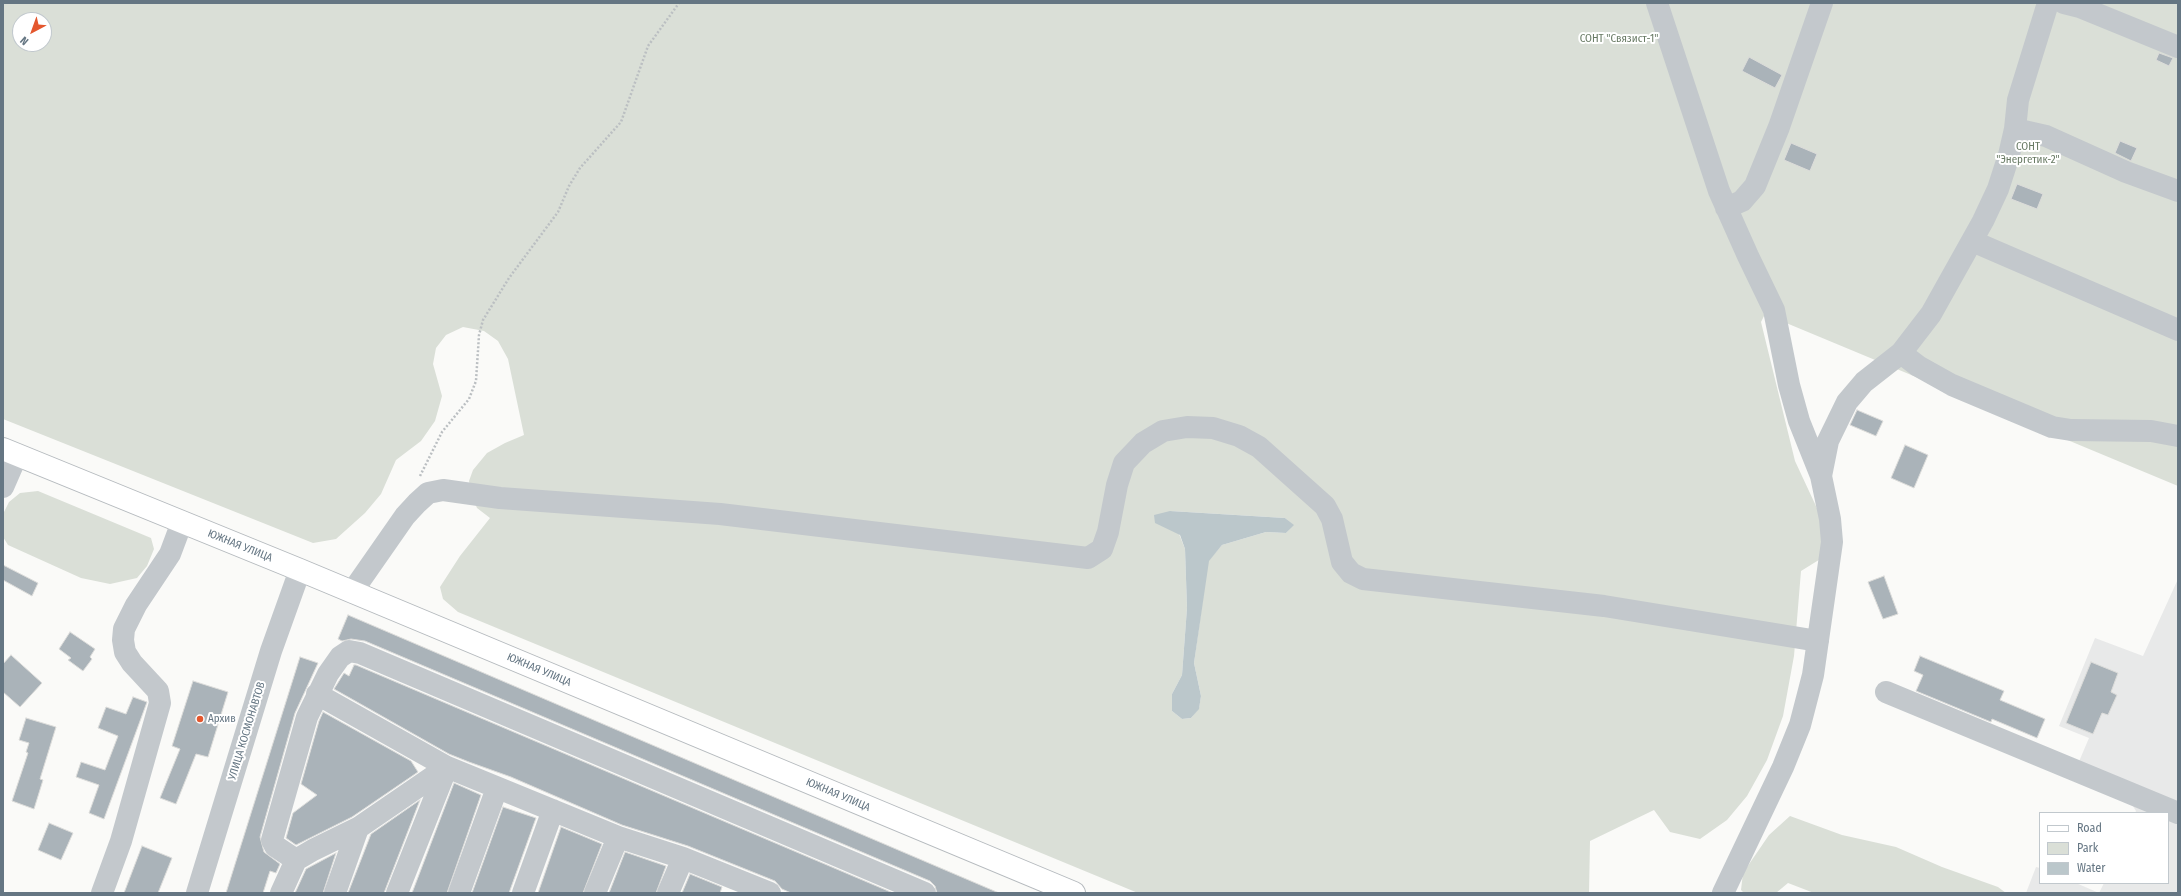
<!DOCTYPE html>
<meta charset="utf-8">
<style>
body{margin:0}
#map{position:relative;width:2181px;height:896px;overflow:hidden;background:#fafaf8;font-family:"Fira Sans Condensed",sans-serif}
canvas{display:block}
.frame{position:absolute;inset:0;border:4px solid #657683;pointer-events:none}
.legend{position:absolute;left:2039px;top:812px;width:130px;height:72px;box-sizing:border-box;background:#fff;border:1px solid #c1c8cd;margin:0;padding:5px 7px;list-style:none;font-size:12px;color:#657683}
.legend li{display:flex;align-items:center;gap:8px;height:20px}
.legend b{width:20px;border:1px solid #c1c8cd}
.north{position:absolute;left:12px;top:12px;width:40px;height:40px;box-sizing:border-box;background:#fff;border:1px solid #c1c8cd;border-radius:50%;rotate:221deg;font-size:11px;font-weight:700;line-height:16px;text-align:center;color:#657683}
.north::after{content:'';display:block;margin:auto;width:14px;height:18px;background:#e4572e;clip-path:polygon(50% 0,100% 100%,50% 72%,0 100%)}
</style>
<div id="map">
<canvas width="2181" height="896"></canvas>
<div class="frame"></div>
<ul class="legend">
<li><b style="height:5px;background:#fff"></b>Road</li>
<li><b style="height:11px;background:#dadfd7"></b>Park</li>
<li><b style="height:11px;background:#bbc7cb"></b>Water</li>
</ul>
<div class="north">N</div>
</div>
<script>
const c = document.querySelector('canvas').getContext('2d');
c.lineJoin = 'round';
function paint(path, color) {
  c.fillStyle = color;
  c.fill(path, 'evenodd');
}
function toPath(rows) {
  const path = new Path2D();
  for (const r of rows) {
    path.moveTo(r[0], r[1]);
    for (let i = 2; i < r.length; i += 2) path.lineTo(r[i], r[i + 1]);
  }
  return path;
}
function trace(path, color, width, dash) {
  c.strokeStyle = color;
  c.lineWidth = width;
  c.lineCap = dash ? 'butt' : 'round';
  c.setLineDash(dash || []);
  c.stroke(path);
}
function label(font, color, halo, rows, align = 'center') {
  c.font = font + ' "Fira Sans Condensed",sans-serif';
  c.lineWidth = 4;
  c.setLineDash([]);
  c.textBaseline = 'middle';
  c.strokeStyle = halo;
  c.fillStyle = color;
  for (const [text, x, y, turn = 0] of rows) {
    c.save();
    c.translate(x, y);
    c.rotate((+turn || 0) * Math.PI / 180);
    c.textAlign = isNaN(turn) ? turn : align;
    if (halo) c.strokeText(text, 0, 0);
    c.fillText(text, 0, 0);
    c.restore();
  }
}
const built = toPath([
 [2178,579,2178,893,2026,893,2036,867,2040,868,2040,883,2076,883,2099,893,2104,883,2168,883,2168,813,2135,813,2136,811,2131,803,2072,778,2089,738,2059,726,2095,638,2143,656]
]);
const green = toPath([
 [3,3,2178,3,2178,486,1767,315,1766,312,1761,322,1795,461,1822,519,1822,558,1801,571,1794,656,1783,716,1767,760,1747,796,1727,820,1700,839,1670,832,1654,810,1590,841,1589,893,1138,893,458,612,443,599,440,587,460,556,490,518,477,508,472,497,469,481,473,470,487,453,505,443,524,435,508,359,498,341,484,331,463,327,446,335,436,348,433,364,442,396,435,421,421,441,396,460,381,494,365,513,336,539,313,543,3,419],
 [20,20,44,20,44,44,20,44],
 [1170,511,1285,518,1293,525,1286,533,1266,532,1222,545,1208,561,1194,663,1201,696,1199,708,1191,718,1182,719,1172,711,1172,694,1182,675,1187,608,1185,549],
 [38,491,151,538,154,549,147,566,137,578,110,584,81,578,8,545,3,537,3,514,9,502,20,493],
 [1790,816,1842,835,1896,847,1942,867,1998,887,2006,893,1814,893,1788,883,1776,893,1744,893,1741,890,1743,873,1769,835]
]);
const water = toPath([
 [1170,511,1285,518,1294,525,1286,533,1266,532,1222,545,1209,561,1194,663,1201,696,1199,709,1191,718,1182,719,1172,711,1172,694,1182,675,1187,608,1185,549,1180,535,1155,523,1154,515]
]);
const building = toPath([
 [2159,53,2173,58,2169,66,2156,60,2159,53],
 [1749,57,1782,75,1775,88,1742,71,1749,57],
 [2120,141,2137,148,2131,161,2115,153,2120,141],
 [1791,143,1817,154,1810,171,1784,160,1791,143],
 [2017,184,2043,194,2037,209,2011,199,2017,184],
 [1857,410,1883,421,1876,436,1850,425,1857,410],
 [1905,445,1928,455,1914,488,1891,478,1905,445],
 [3,565,38,583,32,596,3,580,3,565],
 [1884,576,1898,614,1883,619,1868,582,1884,576],
 [348,615,596,721,999,893,937,893,935,886,930,881,365,641,351,639,342,641,338,639,348,615],
 [70,632,95,649,90,657,92,659,83,671,68,660,71,658,59,649,70,632],
 [11,655,42,683,20,707,3,692,3,664,11,655],
 [1920,656,2004,691,2000,700,2045,719,2037,738,1992,719,1991,722,1916,691,1923,675,1914,671,1920,656],
 [300,657,318,663,295,713,260,837,264,852,280,864,276,873,270,871,263,893,226,893,300,657],
 [2091,662,2118,673,2111,692,2117,695,2108,715,2102,713,2093,734,2066,723,2091,662],
 [354,665,356,665,893,893,791,893,782,889,775,881,688,846,622,825,511,777,469,762,449,754,334,689,344,673,349,676,354,665],
 [193,681,228,692,208,757,196,754,176,804,160,798,180,749,172,746,193,681],
 [133,697,147,702,104,819,89,813,99,785,76,777,81,762,105,770,118,736,98,728,106,707,126,714,133,697],
 [323,712,411,761,418,772,352,817,296,845,286,838,293,813,317,795,301,784,319,721,323,712],
 [26,718,56,727,40,779,43,780,34,809,12,801,28,753,26,752,29,743,19,740,26,718],
 [454,783,481,795,447,893,412,893,454,783],
 [420,800,384,893,348,893,371,834,420,800],
 [503,807,536,818,509,893,472,893,503,807],
 [49,823,73,833,61,860,38,850,49,823],
 [561,827,602,844,583,893,538,893,561,827],
 [142,846,172,858,158,893,124,893,142,846],
 [625,852,666,866,656,893,609,893,625,852],
 [336,853,323,893,295,893,306,869,336,853],
 [690,874,722,887,720,893,682,893,690,874]
]);
const path = toPath([
 [420,476,442,432,469,399,476,381,479,335,483,320,509,278,558,212,569,186,580,168,621,122,648,46,679,3]
]);
const minor = toPath([
 [1657,3,1719,191,1748,256,1774,310,1789,385,1799,421,1821,476],
 [2064,3,2080,7,2178,47],
 [2015,129,2046,136,2126,172,2178,191],
 [1726,208,1742,201,1755,186,1779,127,1822,3],
 [1972,241,2178,330],
 [1901,353,1918,366,1952,385,2052,427,2071,430,2151,431,2178,436],
 [3,487,17,455],
 [352,592,405,516,417,503,428,493,443,490,500,498,720,514,1088,558,1102,549,1108,532,1117,485,1124,463,1143,443,1163,431,1187,427,1213,428,1239,436,1259,447,1325,506,1332,519,1342,562,1351,573,1363,579,1604,606,1818,641],
 [1886,692,2178,813],
 [317,694,447,767,358,828,335,893],
 [296,860,313,850,358,828],
 [102,893,121,841,160,703,158,691,132,663,125,652,123,640,124,629,136,605,170,554,182,522],
 [197,893,271,651,300,570],
 [281,893,296,860,275,846,272,840,307,717,328,674,340,657,349,651,360,653,925,893],
 [397,893,447,767,618,837,683,858,770,893],
 [459,893,497,788],
 [523,893,553,810],
 [595,893,618,837],
 [668,893,683,858],
 [1723,893,1783,767,1800,725,1813,675,1832,542,1830,519,1821,476,1828,441,1847,402,1864,382,1901,353,1931,314,1983,221,1998,189,2009,155,2015,129,2018,100,2048,3]
]);
const major = toPath([
 [3,449,300,570,1074,893]
]);
const markers = [
 [200,719,4,"#e4572e"]
];
const parkNames = [
 ["СОНТ \"Связист-1\"",1619,39],
 ["СОНТ",2028,147],
 ["\"Энергетик-2\"",2028,160]
];
const streetNames = [
 ["ЮЖНАЯ УЛИЦА",240,546,22],
 ["ЮЖНАЯ УЛИЦА",539,670,23],
 ["УЛИЦА КОСМОНАВТОВ",247,731,-73],
 ["ЮЖНАЯ УЛИЦА",838,795,23]
];
const poiNames = [
 ["Архив",208,719]
];
paint(built, '#e8e9e9');
paint(green, '#dadfd7');
paint(water, '#bbc7cb');
paint(building, '#aab3b9');
trace(building, '#dcdcda', 1);
trace(major, '#b5babe', 24);
trace(path, '#bbbfc2', 2.5, [2, 2]);
trace(minor, '#c3c8cc', 22);
trace(major, '#fff', 22);
for (const [x, y, r, color] of markers) {
  const dot = new Path2D();
  dot.arc(x, y, r, 0, 2 * Math.PI);
  c.fillStyle = color;
  c.fill(dot);
  trace(dot, '#fff', 1.5);
}
label('11px', '#687a64', '#fff', parkNames);
label('11px', '#657683', '#fff', streetNames);
label('11px', '#657683', '#fff', poiNames, 'left');
</script>
